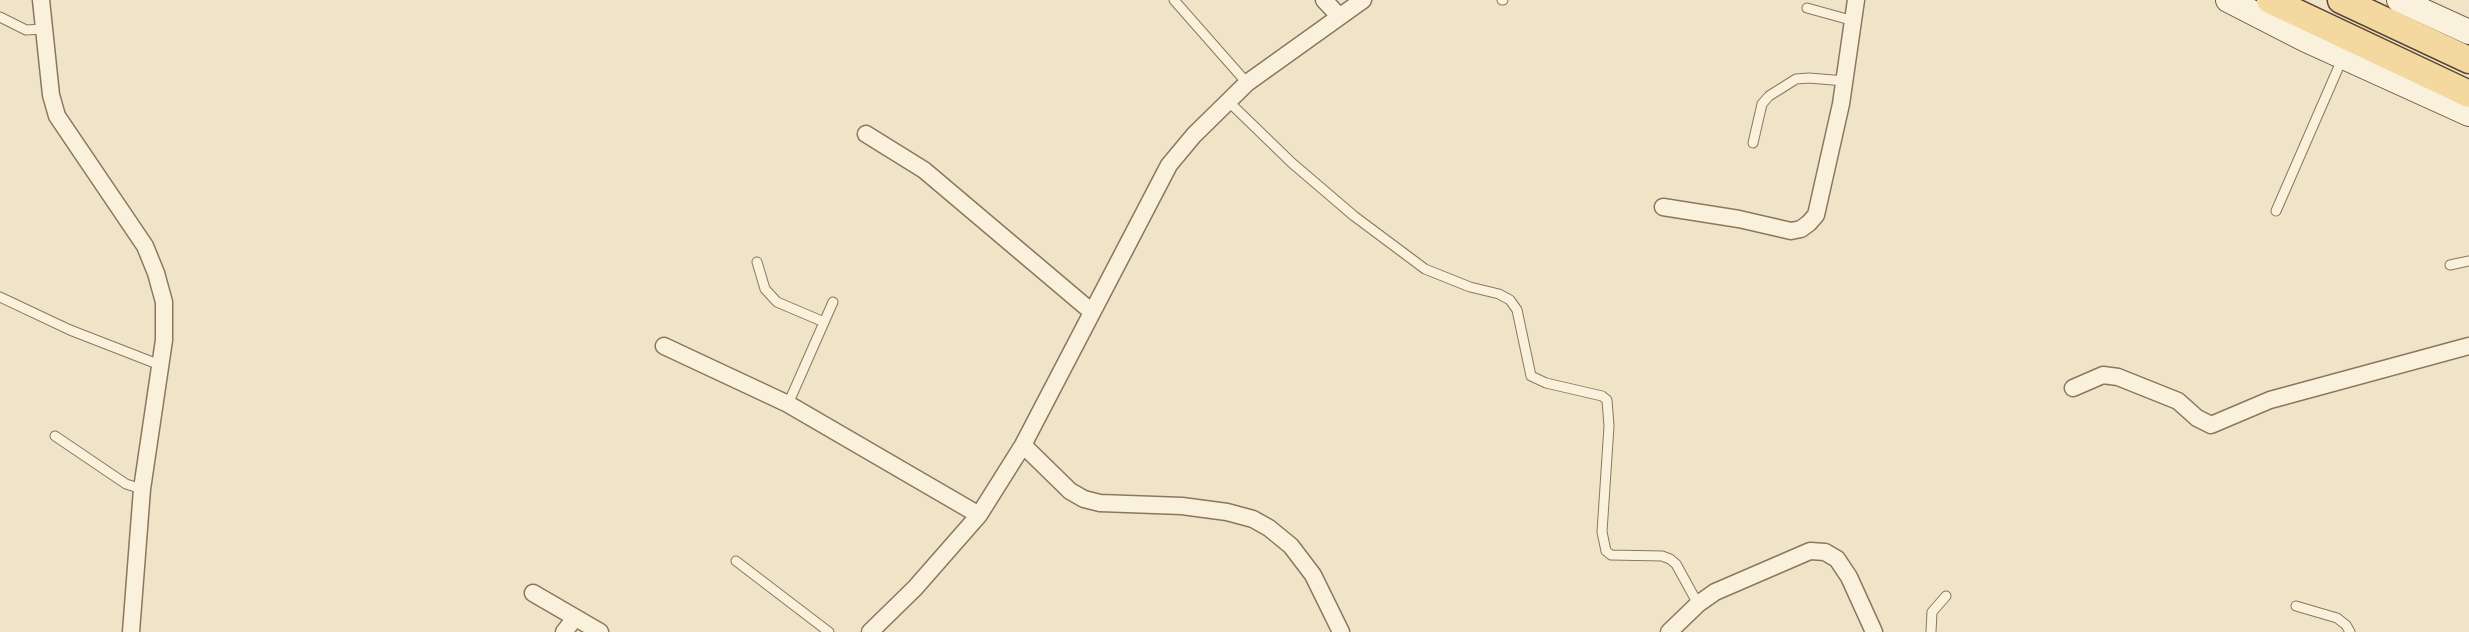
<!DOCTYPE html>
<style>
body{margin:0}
canvas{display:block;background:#f0e4c8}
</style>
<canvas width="2469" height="632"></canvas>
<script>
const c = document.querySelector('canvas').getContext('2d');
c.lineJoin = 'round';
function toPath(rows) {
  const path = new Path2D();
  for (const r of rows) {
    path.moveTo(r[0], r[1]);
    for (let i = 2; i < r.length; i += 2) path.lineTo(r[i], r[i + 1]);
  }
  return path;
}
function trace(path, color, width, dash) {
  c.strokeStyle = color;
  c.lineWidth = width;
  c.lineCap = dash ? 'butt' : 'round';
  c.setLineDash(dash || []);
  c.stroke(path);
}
const lane = toPath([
 [1174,0,1247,83],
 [1502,0,1503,0],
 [1807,8,1854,21],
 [0,17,26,30,44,29],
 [1228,101,1292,163,1354,216,1425,269,1470,287,1499,294,1510,300,1517,310,1531,376,1546,383,1602,396,1607,400,1609,426,1602,532,1606,551,1611,555,1662,556,1670,559,1676,564,1698,604],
 [1753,143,1762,104,1769,96,1796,79,1809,78,1845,81],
 [2276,211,2343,57],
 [757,262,765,289,777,302,824,322],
 [2450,265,2469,261],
 [0,297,70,330,160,365],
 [788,404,833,302],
 [55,436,126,484,142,489],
 [736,561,829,632],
 [2296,606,2337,618,2346,625,2350,632],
 [1931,632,1932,612,1946,596]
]);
const street = toPath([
 [41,0,51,95,57,116,145,246,156,273,164,302,164,340,142,489,131,632],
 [1324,0,1339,16],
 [866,134,924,170,1092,312],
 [1663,207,1739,219,1791,231,1801,229,1809,223,1816,215,1841,104,1856,0],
 [664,346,788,404,979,515],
 [2073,388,2103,375,2118,377,2178,401,2197,418,2211,425,2270,400,2469,346],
 [1023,445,1070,491,1084,499,1100,503,1182,506,1227,512,1253,519,1269,528,1291,546,1313,575,1341,632],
 [533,593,600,632],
 [564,632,575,618],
 [870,632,915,588,979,515,1023,445,1169,165,1194,135,1247,83,1363,0],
 [1669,632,1698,604,1715,592,1810,551,1825,552,1837,559,1849,577,1874,632]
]);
const secondary = toPath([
 [2228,0,2306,40,2469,114],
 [2399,0,2469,32]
]);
const primary = toPath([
 [2270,0,2469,94],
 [2341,0,2469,60]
]);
trace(lane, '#8d765c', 11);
trace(street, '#8d765c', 19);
trace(secondary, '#6f573f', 26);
trace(primary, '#5b4430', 29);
trace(lane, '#faf1dc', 9);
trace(street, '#faf1dc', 16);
trace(secondary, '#faf1dc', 24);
trace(primary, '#f3d9a0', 26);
</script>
